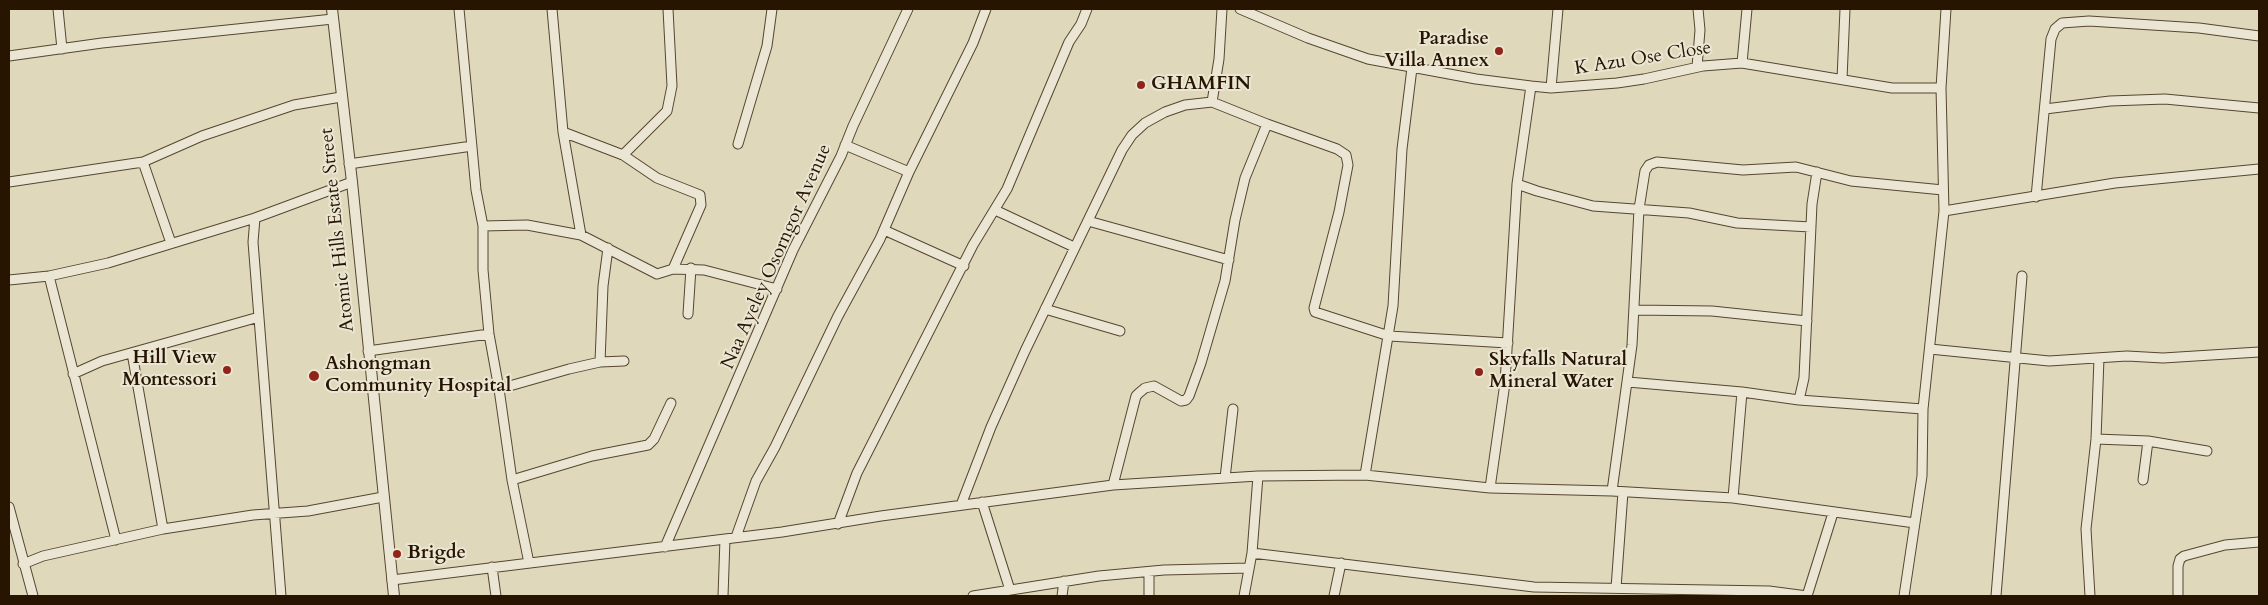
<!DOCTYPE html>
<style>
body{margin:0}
#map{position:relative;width:2268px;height:605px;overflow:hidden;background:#e0d8bb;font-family:Cardo,serif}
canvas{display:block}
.frame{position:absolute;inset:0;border:10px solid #271501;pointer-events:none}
</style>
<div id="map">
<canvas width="2268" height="605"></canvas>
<div class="frame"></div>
</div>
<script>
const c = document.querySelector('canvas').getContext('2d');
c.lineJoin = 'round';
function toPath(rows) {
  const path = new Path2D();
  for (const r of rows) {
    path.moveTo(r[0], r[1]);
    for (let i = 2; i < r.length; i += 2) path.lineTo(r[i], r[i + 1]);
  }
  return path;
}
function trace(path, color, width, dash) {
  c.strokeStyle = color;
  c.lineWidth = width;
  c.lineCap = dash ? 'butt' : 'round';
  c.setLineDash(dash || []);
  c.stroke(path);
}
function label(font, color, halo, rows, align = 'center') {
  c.font = font + ' Cardo,serif';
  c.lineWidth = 4;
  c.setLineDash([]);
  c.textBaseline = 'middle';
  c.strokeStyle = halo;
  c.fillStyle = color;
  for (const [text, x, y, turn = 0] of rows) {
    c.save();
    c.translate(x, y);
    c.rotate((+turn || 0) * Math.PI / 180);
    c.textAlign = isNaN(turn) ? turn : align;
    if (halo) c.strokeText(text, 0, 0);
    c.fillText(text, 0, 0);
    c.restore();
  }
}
const minor = toPath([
 [58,9,62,49],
 [459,9,476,190,483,226,483,270,489,334,499,389,512,480,529,563],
 [552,9,563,132,581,235],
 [1240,9,1308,38,1368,59,1476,79,1531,86,1551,88,1617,83,1644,79,1703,66,1742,63,1892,88,1941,88],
 [9,56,102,43,333,19],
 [1742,63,1747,9],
 [1697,67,1700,30,1698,9],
 [1842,79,1845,9],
 [1551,88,1558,9],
 [1212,102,1219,59,1222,9],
 [2045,109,2110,101,2165,99,2259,108],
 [563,132,623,155,657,178,700,195,701,205,673,269],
 [738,144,767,46,772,9],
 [845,145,909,172],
 [623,155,667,111,672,86,668,9],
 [143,162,171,243],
 [349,164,472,146],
 [9,182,143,162,202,136,294,105,341,97],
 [1517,184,1537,191,1593,206,1689,213,1737,223,1811,227],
 [2036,197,2051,39,2055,29,2062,23,2089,21,2199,28,2259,36],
 [995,210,1074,247],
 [1944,211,2115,183,2259,169],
 [255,218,253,242,281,596],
 [1088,221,1229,260],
 [483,226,527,225,581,235,657,274,673,269,704,270,777,289],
 [884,230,964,266],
 [49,276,116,540],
 [9,280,49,276,108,263,255,218,352,182],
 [1045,309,1120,331],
 [1635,310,1712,311,1807,321],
 [688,314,691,268],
 [1930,349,2049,361,2127,356,2163,358,2259,352],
 [368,351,489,334],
 [132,353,163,529],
 [600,362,603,286,608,248],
 [73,374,102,361,259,317],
 [1628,382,1742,392,1799,400,1923,409],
 [499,389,569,369,600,362,624,361],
 [1799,400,1804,378,1812,204,1817,172],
 [2096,439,2148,441,2207,451],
 [1365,475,1393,306,1402,149,1412,68],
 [1225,478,1233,409],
 [512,480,592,456,648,445,654,439,671,403],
 [2143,480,2148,441],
 [1113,485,1136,396,1139,393,1145,388,1154,386,1181,401,1186,400,1189,396,1201,363,1225,281,1235,220,1245,178,1267,124],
 [1490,488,1505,383,1517,184,1531,86],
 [1612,491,1632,345,1639,209,1645,171,1649,165,1657,162,1743,170,1796,167,1851,181,1943,190],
 [1733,498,1742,392],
 [982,502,1010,590],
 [961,505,991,427,1025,351,1122,150,1132,135,1145,123,1165,112,1185,105,1212,102,1267,124,1337,149,1346,155,1348,165,1339,212,1314,308,1315,312,1389,336,1508,343],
 [9,507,33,596],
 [838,524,857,473,973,245,1007,189,1069,42,1081,24,1087,9],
 [736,537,756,481,775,447,838,316,880,239,909,172,973,43,986,9],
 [665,547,793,250,841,156,853,126,908,9],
 [1252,553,1534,587,1769,591,1807,596],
 [23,564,43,556,163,529,253,515,308,511,383,497],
 [492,567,496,596],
 [1149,572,1149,596],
 [392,580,782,532,881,516,1113,485,1258,476,1365,475,1490,488,1612,491,1733,498,1915,523],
 [1616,588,1623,492],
 [723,596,725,539],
 [973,596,1099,576,1164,570,1249,568],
 [1062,596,1064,581],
 [1244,596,1252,553,1258,476],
 [1334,596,1341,563],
 [1807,596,1833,513],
 [1904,596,1922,476,1923,409,1944,211,1941,88,1946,9],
 [1996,596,2022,276],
 [2090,596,2086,529,2096,439,2099,358],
 [2178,596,2178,566,2180,559,2184,556,2225,545,2259,542]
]);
const tertiary = toPath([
 [332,9,352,182,394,596]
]);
const markers = [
 [1499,51,5,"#8f2418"],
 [1141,85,5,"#8f2418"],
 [227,370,5,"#8f2418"],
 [1479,372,5,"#8f2418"],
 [314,376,6,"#8f2418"],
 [397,554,5,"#8f2418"]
];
const poiNames = [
 ["Paradise",1489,40,"right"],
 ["Villa Annex",1489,62,"right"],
 ["GHAMFIN",1151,85],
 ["Hill View",217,359,"right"],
 ["Montessori",217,381,"right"],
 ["Skyfalls Natural",1489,361],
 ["Mineral Water",1489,383],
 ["Ashongman",325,365],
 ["Community Hospital",325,387],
 ["Brigde",407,554]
];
const streetNames = [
 ["K Azu Ose Close",1643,59,-9],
 ["Atomic Hills Estate Street",338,230,-96],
 ["Naa Ayeley Osorngor Avenue",777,257,-66]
];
trace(minor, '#554630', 11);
trace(tertiary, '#554630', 12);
trace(minor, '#ebe6d3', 9);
trace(tertiary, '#ebe6d3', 10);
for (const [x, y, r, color] of markers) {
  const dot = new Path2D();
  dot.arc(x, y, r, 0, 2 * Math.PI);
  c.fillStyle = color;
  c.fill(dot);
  trace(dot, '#ebe6d3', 2);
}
label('bold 19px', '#271501', '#ebe6d3', poiNames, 'left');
label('19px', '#271501', '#ebe6d3', streetNames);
</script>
